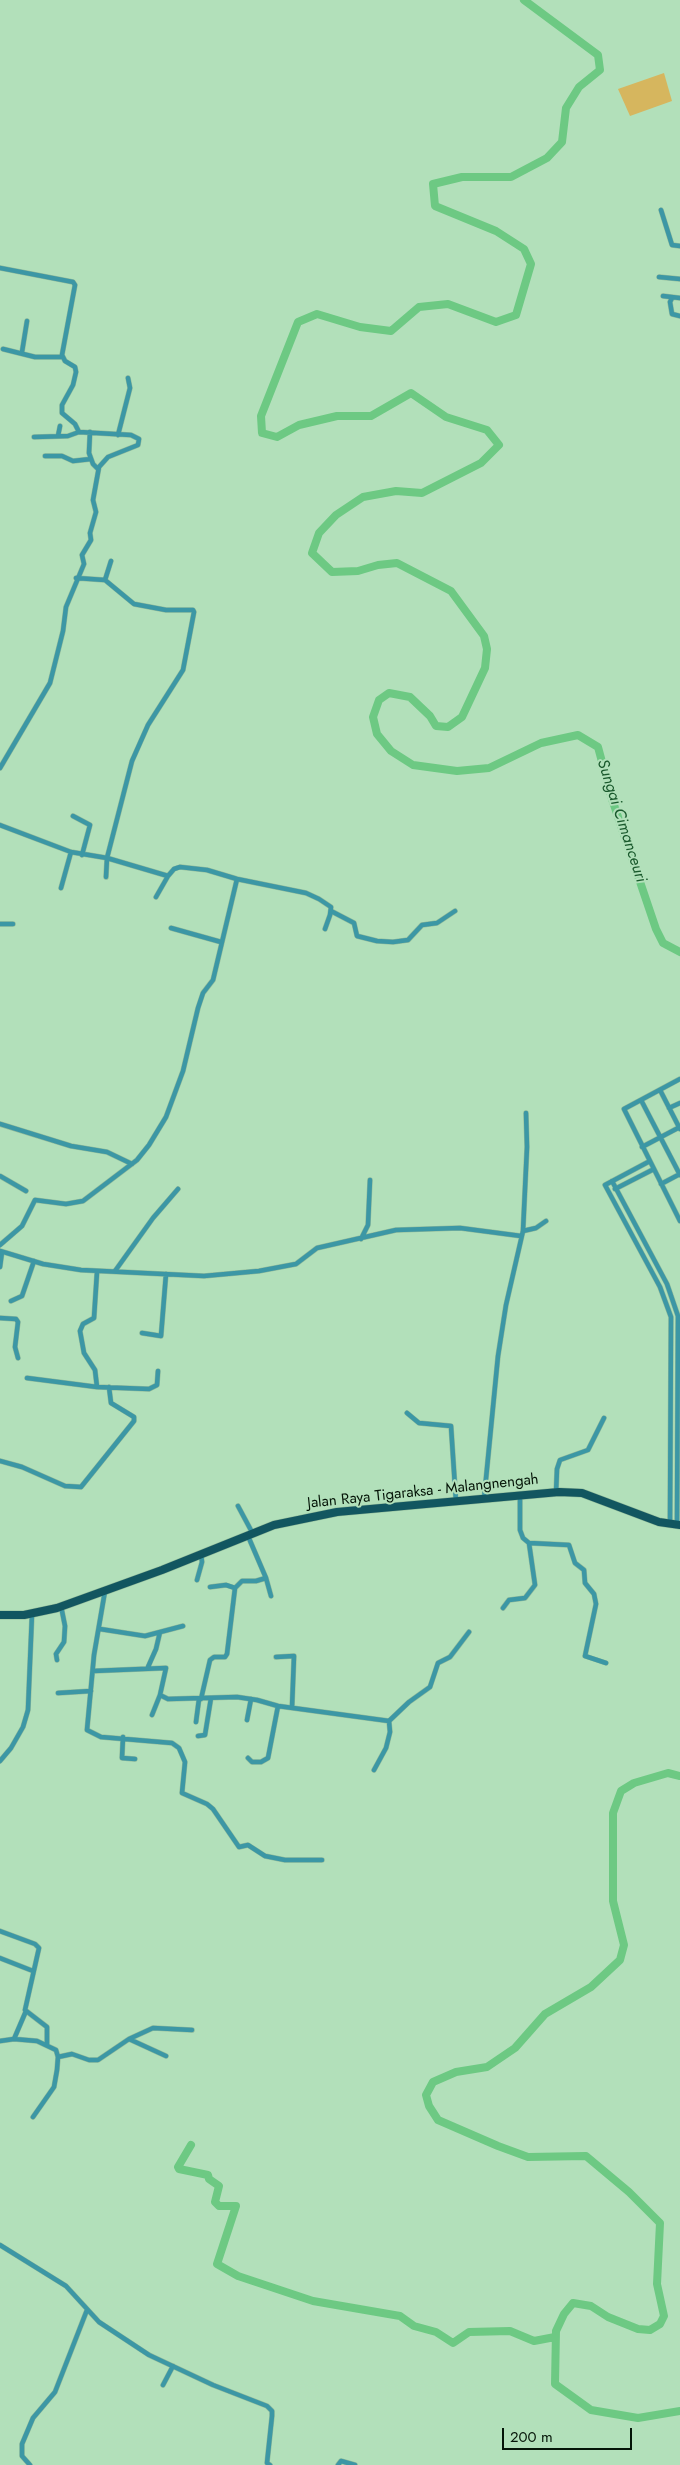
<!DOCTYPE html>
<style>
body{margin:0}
#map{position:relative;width:680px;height:2465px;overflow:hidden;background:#b2e0ba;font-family:Jost,sans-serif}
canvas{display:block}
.scale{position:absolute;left:502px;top:2428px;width:130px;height:22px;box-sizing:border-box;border:2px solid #041407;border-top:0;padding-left:6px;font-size:15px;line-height:18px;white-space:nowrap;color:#041407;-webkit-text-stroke:4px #b2e0ba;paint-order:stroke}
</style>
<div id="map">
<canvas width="680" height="2465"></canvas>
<div class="scale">200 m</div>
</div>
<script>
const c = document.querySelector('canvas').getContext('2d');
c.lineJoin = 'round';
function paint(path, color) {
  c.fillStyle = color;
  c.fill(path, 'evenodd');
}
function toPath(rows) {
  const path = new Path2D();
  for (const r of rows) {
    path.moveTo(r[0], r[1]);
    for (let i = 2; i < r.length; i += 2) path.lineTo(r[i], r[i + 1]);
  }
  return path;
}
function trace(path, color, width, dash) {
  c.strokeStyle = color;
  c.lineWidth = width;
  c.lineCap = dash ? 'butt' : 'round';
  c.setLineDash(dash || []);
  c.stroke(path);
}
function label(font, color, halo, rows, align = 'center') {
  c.font = font + ' Jost,sans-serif';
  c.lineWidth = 4;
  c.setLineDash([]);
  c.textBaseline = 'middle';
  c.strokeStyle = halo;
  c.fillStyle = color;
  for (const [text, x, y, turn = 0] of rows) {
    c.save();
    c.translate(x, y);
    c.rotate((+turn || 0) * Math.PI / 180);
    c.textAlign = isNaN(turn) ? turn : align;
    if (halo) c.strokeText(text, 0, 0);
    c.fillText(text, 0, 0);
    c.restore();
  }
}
const green = toPath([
 [664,73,672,101,630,116,618,89]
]);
const river = toPath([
 [524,0,598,55,600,70,579,87,566,108,562,142,547,158,511,177,462,177,433,184,435,206,496,231,524,249,531,264,516,315,496,322,448,304,419,307,391,331,360,327,317,314,298,322,261,416,262,433,277,437,299,425,337,416,371,416,411,393,446,417,487,430,499,445,481,463,422,493,396,491,363,497,336,515,319,533,312,553,332,572,358,571,378,565,397,563,451,591,484,636,487,649,485,668,462,717,448,727,436,726,430,716,410,697,389,693,379,700,373,717,377,734,391,751,413,765,457,771,489,768,541,743,578,735,598,747,612,799,656,929,663,943,680,952],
 [680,1776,668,1773,634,1783,621,1791,613,1813,613,1901,624,1945,620,1960,591,1987,545,2014,515,2048,487,2067,456,2072,433,2082,426,2095,429,2106,438,2120,498,2146,528,2157,586,2156,629,2192,660,2223,657,2284,664,2316,660,2324,650,2330,638,2329,608,2317,591,2306,573,2303,564,2314,556,2331,555,2384,591,2410,638,2418,680,2411],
 [191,2145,178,2167,179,2169,208,2175,209,2179,219,2186,215,2202,219,2206,236,2206,217,2264,238,2276,313,2301,400,2316,414,2326,436,2332,453,2343,469,2332,510,2331,534,2341,555,2337]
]);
const street = toPath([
 [661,210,672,245,680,246],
 [0,268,73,282,75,285,62,355,65,361,75,367,76,372,73,385,62,405,62,413,75,424,79,432,131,435,139,439,138,445,108,457,99,467,93,500,96,512,90,533,91,540,82,555,84,564,66,607,63,631,50,683,0,768],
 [659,277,680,279],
 [663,296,680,298],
 [672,298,670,302,672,314,680,316],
 [3,349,35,357,62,357],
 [22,352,27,321],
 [90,432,89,453,93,464,98,469],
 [118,435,130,388,128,378],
 [58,436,60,426],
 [34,437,68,436,79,432],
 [45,456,62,456,73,461,91,459],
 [76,578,105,580,111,561],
 [105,580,134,604,166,610,193,610,194,612,183,670,148,725,132,761,107,858,106,877],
 [73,816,90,825,82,855],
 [0,825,71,852,107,858,168,876,156,897],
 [168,876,174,869,180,867,207,870,237,879,306,893,319,899,331,907,330,915,325,929],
 [61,888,71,852],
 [331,911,354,923,357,936,377,941,393,942,408,940,422,925,437,923,455,911],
 [0,924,13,924],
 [171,928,221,942],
 [680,1079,624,1109,680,1221],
 [660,1090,680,1129],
 [641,1100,680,1175],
 [669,1108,680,1103],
 [0,1124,71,1146,107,1152,132,1164],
 [642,1147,680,1127],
 [650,1161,605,1185,660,1287,671,1317,670,1524],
 [0,1176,26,1191],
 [612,1181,667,1284,678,1316,677,1525],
 [661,1184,680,1174],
 [615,1189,654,1169],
 [523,1231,536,1228,546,1221],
 [361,1239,368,1225,370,1180],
 [0,1245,22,1226,35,1200,66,1204,83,1201,137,1160,149,1145,166,1117,183,1071,198,1008,203,993,213,980,237,879],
 [0,1251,43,1264,81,1270,204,1276,259,1271,296,1264,317,1248,396,1230,460,1228,521,1236],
 [0,1267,2,1252],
 [115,1271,153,1218,178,1189],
 [11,1301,22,1296,34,1261],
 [0,1318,16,1319,18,1322,15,1347,18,1358],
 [142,1333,161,1336,166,1274],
 [27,1378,97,1387,149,1389,157,1385,158,1371],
 [97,1387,95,1370,84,1353,80,1331,83,1324,94,1318,97,1272],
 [407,1413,419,1423,451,1426,456,1502],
 [0,1461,22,1467,65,1486,81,1487,134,1421,134,1417,111,1403,109,1387],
 [556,1493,557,1469,560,1460,588,1450,604,1418],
 [520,1496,520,1530,523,1538,529,1543,569,1545,575,1563,584,1570,585,1583,594,1594,596,1604,585,1656,606,1663],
 [484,1499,498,1356,506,1305,523,1231,527,1147,526,1113],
 [238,1506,253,1534],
 [266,1578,271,1596],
 [197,1580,202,1562,201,1554],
 [210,1587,226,1585,235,1588],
 [105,1591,94,1655,87,1730,101,1737,172,1743,179,1748,185,1762,182,1793,207,1804,213,1809,239,1847,248,1845,265,1856,285,1860,322,1860],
 [503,1608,509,1600,525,1598,535,1585,529,1543],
 [100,1629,145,1636,183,1626],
 [276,1657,294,1656,292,1708],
 [57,1660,56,1654,64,1642,65,1626,61,1606],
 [148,1667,156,1649,160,1632],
 [93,1671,166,1668,160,1695,168,1699,237,1697,257,1700,278,1706,389,1721,390,1732,386,1748,374,1770],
 [58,1693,91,1691],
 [201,1699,210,1660,214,1657,225,1657,227,1654,235,1588,242,1581,256,1581,266,1578,248,1536],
 [152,1715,160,1695],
 [247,1720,251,1699],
 [389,1721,409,1702,430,1687,438,1663,450,1657,469,1632],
 [196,1722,199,1699],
 [198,1736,205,1735,211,1698],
 [123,1737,122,1758,135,1759],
 [248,1758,252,1762,261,1762,268,1758,278,1706],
 [0,1761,11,1748,23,1727,28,1710,32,1614],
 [0,1931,35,1944,39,1948,25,2010,47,2027,47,2045],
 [0,1958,33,1971],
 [14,2039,26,2011],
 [129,2039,153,2028,192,2030],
 [0,2041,14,2039,37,2041,56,2050,58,2057,57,2070,54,2087,33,2117],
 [58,2057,72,2054,89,2060,98,2060,129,2039,166,2056],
 [0,2245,66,2286,99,2322,149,2355,213,2385,267,2406,272,2411,272,2416,267,2463,270,2465],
 [163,2385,173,2366],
 [30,2465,22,2456,22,2444,33,2418,55,2392,87,2310],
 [338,2465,341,2461,355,2465]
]);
const primary = toPath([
 [0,1615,24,1615,57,1608,162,1570,274,1525,337,1512,559,1492,582,1493,659,1522,680,1525]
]);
const streetNames = [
 ["Jalan Raya Tigaraksa - Malangnengah",423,1492,-6]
];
const waterNames = [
 ["Sungai Cimanceuri",621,821,72]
];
paint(green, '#d6b65e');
trace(river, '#6dc983', 8);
trace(street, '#93bb9a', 5.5);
trace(primary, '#93bb9a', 9);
trace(street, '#3c97a5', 4.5);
trace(primary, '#125660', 8);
label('15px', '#041407', '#b2e0ba', streetNames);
label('italic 16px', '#19592c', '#b2e0ba', waterNames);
</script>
